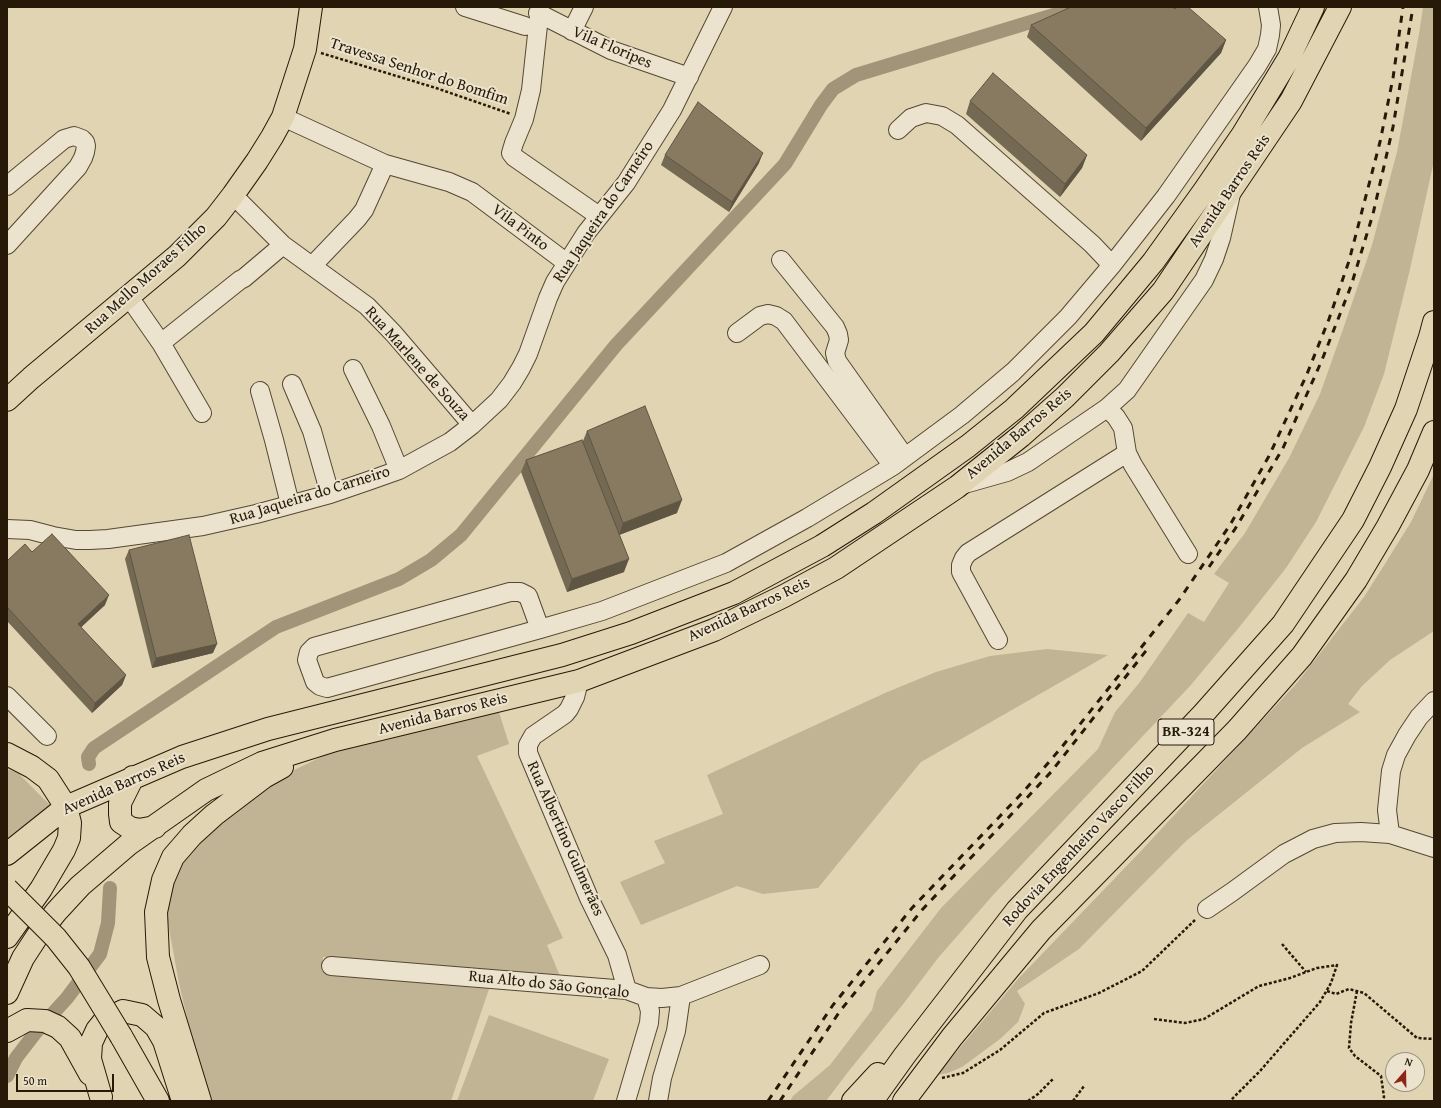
<!DOCTYPE html>
<meta charset="utf-8">
<style>
body{margin:0}
#map{position:relative;width:1441px;height:1108px;overflow:hidden;background:#e0d4b2;font-family:"Gentium Book Plus",serif}
canvas{display:block}
.frame{position:absolute;inset:0;border:8px solid #271908;pointer-events:none}
.north{position:absolute;left:1385px;top:1052px;width:40px;height:40px;box-sizing:border-box;background:#ebe3cd;border:1px solid #9d927e;border-radius:50%;rotate:20deg;font-size:11px;font-weight:700;line-height:16px;text-align:center;color:#271908}
.north::after{content:'';display:block;margin:auto;width:14px;height:18px;background:#8f2418;clip-path:polygon(50% 0,100% 100%,50% 72%,0 100%)}
.scale{position:absolute;left:16px;top:1074px;width:98px;height:18px;box-sizing:border-box;border:2px solid #271908;border-top:0;padding-left:5px;font-size:12px;line-height:14px;white-space:nowrap;color:#271908;-webkit-text-stroke:3px #ebe3cd;paint-order:stroke}
</style>
<div id="map">
<canvas width="1441" height="1108"></canvas>
<div class="frame"></div>
<div class="north">N</div>
<div class="scale">50 m</div>
</div>
<script>
const c = document.querySelector('canvas').getContext('2d');
c.lineJoin = 'round';
function paint(path, color) {
  c.fillStyle = color;
  c.fill(path, 'evenodd');
}
function toPath(rows) {
  const path = new Path2D();
  for (const r of rows) {
    path.moveTo(r[0], r[1]);
    for (let i = 2; i < r.length; i += 2) path.lineTo(r[i], r[i + 1]);
  }
  return path;
}
function trace(path, color, width, dash) {
  c.strokeStyle = color;
  c.lineWidth = width;
  c.lineCap = dash ? 'butt' : 'round';
  c.setLineDash(dash || []);
  c.stroke(path);
}
function label(font, color, halo, rows, align = 'center') {
  c.font = font + ' "Gentium Book Plus",serif';
  c.lineWidth = 4;
  c.setLineDash([]);
  c.textBaseline = 'middle';
  c.strokeStyle = halo;
  c.fillStyle = color;
  for (const [text, x, y, turn = 0] of rows) {
    c.save();
    c.translate(x, y);
    c.rotate((+turn || 0) * Math.PI / 180);
    c.textAlign = isNaN(turn) ? turn : align;
    if (halo) c.strokeText(text, 0, 0);
    c.fillText(text, 0, 0);
    c.restore();
  }
}
const green = toPath([
 [1423,7,1434,7,1434,161,1410,269,1384,374,1364,427,1316,522,1286,568,1241,625,1190,686,994,894,938,958,904,1003,848,1072,826,1101,790,1101,793,1096,830,1065,872,1010,877,991,941,908,1098,749,1115,712,1140,682,1188,613,1204,622,1229,583,1214,574,1245,533,1289,458,1320,394,1342,332,1372,245,1397,152,1419,34],
 [1434,474,1434,631,1390,660,1362,686,1348,704,1360,712,1302,748,1207,824,1186,841,1147,880,1079,949,1017,991,1025,1004,1018,1022,1000,1039,962,1067,948,1073,937,1075,1018,979,1140,852,1296,684,1364,597,1388,559,1411,522],
 [1047,649,1108,655,921,762,818,888,763,894,737,886,641,925,620,882,665,863,654,841,723,814,707,775,885,693,936,672,990,656],
 [498,709,509,744,477,756,563,938,547,945,560,976,323,957,322,971,489,989,451,1101,206,1101,179,983,165,907,179,862,202,837,267,783,340,748],
 [7,769,18,773,50,805,7,844],
 [489,1015,609,1059,593,1101,457,1101]
]);
const canal = toPath([
 [89,764,88,757,94,748,276,627,399,579,431,560,461,535,616,345,785,164,821,105,833,89,856,75,1067,11,1087,7],
 [7,1076,16,1058,36,1032,67,998,100,954,108,923,110,888]
]);
const path = toPath([
 [321,53,436,88,511,114],
 [1282,944,1306,972],
 [1327,991,1336,994,1349,989,1364,993,1417,1038,1434,1039],
 [1357,991,1351,1023,1349,1048,1355,1056,1381,1076,1384,1097,1383,1101],
 [1154,1019,1185,1023,1204,1019,1259,986,1290,978,1317,968,1337,965,1331,983,1320,1002,1260,1071,1230,1101],
 [942,1078,963,1073,1000,1050,1044,1013,1099,993,1142,971,1196,919],
 [1028,1101,1038,1094,1053,1079],
 [1073,1101,1084,1086]
]);
const minor = toPath([
 [465,7,525,26],
 [540,7,531,90,524,119,514,143,511,153,514,157,599,216],
 [538,13,611,50,689,77],
 [572,31,584,7],
 [283,117,385,164,449,182,472,192,567,263],
 [898,130,911,118,926,113,942,116,957,125,1092,244,1112,265],
 [7,186,64,139,74,136,82,139,85,142,86,146,85,152,83,158,78,167,7,245],
 [233,195,283,245,367,306,394,334,472,425],
 [781,260,835,327,838,334,839,340,835,353,837,361,905,457],
 [312,266,357,219,364,210,385,164],
 [129,297,161,343,202,413],
 [737,333,760,316,768,314,776,316,784,321,893,466],
 [161,343,240,280,244,278,283,245],
 [353,369,381,426,399,470],
 [292,384,312,431,330,494],
 [260,391,274,440,290,504],
 [1107,408,1116,417,1123,428,1127,453,1133,465,1188,554],
 [961,485,1007,472,1028,462,1107,408,1127,390,1204,280,1214,259,1221,238,1231,194],
 [7,529,30,530,53,536,76,540,90,540,108,539,203,526,256,514,330,494,368,481,399,470,450,442,472,425,499,400,512,383,521,368,528,354,548,298,555,282,586,233,626,183,672,110,723,7],
 [540,629,528,596,520,592,510,592,314,647,309,652,307,660,315,682,320,686,327,688,540,629,602,611,726,563,807,518,893,466,962,415,1013,372,1068,317,1112,265,1166,196,1257,66,1267,49,1270,35,1271,25,1268,7],
 [998,640,961,572,961,565,964,558,968,553,1127,453],
 [579,681,575,697,569,709,565,714,533,736,528,745,528,753,589,898,617,955,627,990],
 [7,696,47,736],
 [1390,834,1387,810,1391,771,1396,755,1407,735,1419,717,1434,701],
 [1207,909,1232,892,1284,854,1313,839,1335,833,1361,832,1390,834,1434,848],
 [331,966,627,990,646,997,662,998,681,996,760,965],
 [626,1101,649,1023,650,1011,646,997],
 [658,1101,662,1078,676,1031,681,996]
]);
const major = toPath([
 [7,400,31,378,177,256,216,217,233,195,257,161,272,137,283,117,305,49,311,7],
 [7,754,32,767,48,779,66,807,70,823,69,838,64,850,41,889,7,937],
 [133,777,120,803,120,814,121,822,130,828,139,830,155,827],
 [7,854,66,807,182,757,268,729,562,655,631,633,734,593,822,546,874,513,968,446,1014,409,1094,333,1153,262,1204,191,1243,134,1289,58,1313,7],
 [7,993,23,958,38,935,56,912,80,886,129,844,206,790,262,763,335,740,579,681,714,630,784,596,836,568,957,487,1021,436,1065,397,1109,353,1163,291,1291,101,1340,7],
 [7,1031,27,1020,45,1021,58,1027,70,1038,90,1074],
 [121,1036,158,1101],
 [101,1097,90,1059,91,1043,97,1030,105,1020,123,1011,142,1015,156,1027,164,1041,183,1101],
 [200,1101,169,1000,158,957,156,912,163,880,173,857,192,835,214,815,264,777,282,767]
]);
const highway = toPath([
 [853,1101,878,1074],
 [872,1101,905,1055,1017,910,1204,713,1283,624,1353,520,1380,467,1406,409,1430,337,1434,322],
 [904,1101,952,1037,1041,930,1237,730,1302,656,1356,580,1388,526,1418,470,1434,432]
]);
const rail = toPath([
 [1209,567,1235,529,1283,448,1322,360,1351,286,1373,214,1393,127,1413,7],
 [768,1101,833,1005,912,908,1024,791,1061,748,1179,600,1230,525,1269,456,1307,374,1329,319,1349,261,1380,142,1393,78,1403,7],
 [780,1101,840,1011,922,910,1051,772,1149,647]
]);
const majorBridge = toPath([
 [7,889,56,938,79,967,121,1036]
]);
const wall = toPath([
 [1175,9,1226,40,1221,53,1141,141,1027,37,1031,25],
 [970,101,1087,155,1082,168,1060,197,966,114],
 [665,155,759,163,729,212,661,165],
 [587,431,677,513,619,535,624,572,567,592,521,472,526,460,583,441],
 [129,550,213,653,152,668,125,559],
 [32,552,105,605,81,627,126,675,122,685,92,713,7,621,7,561]
]);
const shadedWall = toPath([
 [1226,40,1221,53,1141,141,1146,128],
 [763,153,759,163,729,212,732,202],
 [1087,155,1082,168,1060,197,1065,184],
 [682,500,677,513,619,535,623,523],
 [629,559,624,572,567,592,572,579],
 [109,595,105,605,75,633,78,624],
 [217,644,213,653,152,668,156,658],
 [126,675,122,685,92,713,95,703]
]);
const building = toPath([
 [1071,7,1172,7,1175,9,1177,7,1188,7,1226,40,1146,128,1031,25,1071,7],
 [993,73,1087,155,1065,184,970,101,993,73],
 [698,102,763,153,732,202,665,155,698,102],
 [645,406,682,500,623,523,587,431,645,406],
 [582,440,629,559,572,579,526,460,582,440],
 [52,534,109,595,78,624,126,675,95,703,7,607,7,561,25,544,32,552,52,534],
 [189,535,217,644,156,658,129,550,189,535]
]);
const shields = [
 [1186,732,56]
];
const shieldNames = [
 ["BR-324",1186,732]
];
const streetNames = [
 ["Vila Floripes",612,48,23],
 ["Travessa Senhor do Bomfim",419,72,18],
 ["Avenida Barros Reis",1230,191,-56],
 ["Rua Jaqueira do Carneiro",604,212,-56],
 ["Vila Pinto",520,228,37],
 ["Rua Mello Moraes Filho",146,279,-42],
 ["Rua Marlene de Souza",417,364,48],
 ["Avenida Barros Reis",1019,434,-40],
 ["Rua Jaqueira do Carneiro",310,496,-17],
 ["Avenida Barros Reis",749,610,-25],
 ["Avenida Barros Reis",443,714,-14],
 ["Avenida Barros Reis",124,784,-24],
 ["Rua Albertino Gulmerães",565,839,66],
 ["Rodovia Engenheiro Vasco Filho",1079,846,-47],
 ["Rua Alto do São Gonçalo",549,985,6]
];
paint(green, '#c1b495');
trace(canal, '#a19478', 14);
trace(minor, '#554832', 20);
trace(major, '#271908', 24);
trace(highway, '#271908', 24);
trace(path, '#271908', 2.5, [3, 2]);
trace(minor, '#ebe3cd', 18);
trace(major, '#e0d4b2', 22);
trace(highway, '#e0d4b2', 22);
trace(rail, '#271908', 3, [7, 7]);
trace(majorBridge, '#271908', 24, []);
trace(majorBridge, '#e0d4b2', 22);
paint(wall, '#746953');
paint(shadedWall, '#5e5543');
paint(building, '#877a60');
trace(building, '#5e5543', 1);
for (const [x, y, w] of shields) {
  const box = new Path2D();
  box.roundRect(x - w / 2, y - 13, w, 26, 3);
  c.fillStyle = '#ebe3cd';
  c.fill(box);
  trace(box, '#271908', 1);
}
label('bold 15px', '#271908', null, shieldNames);
label('16px', '#271908', '#ebe3cd', streetNames);
</script>
